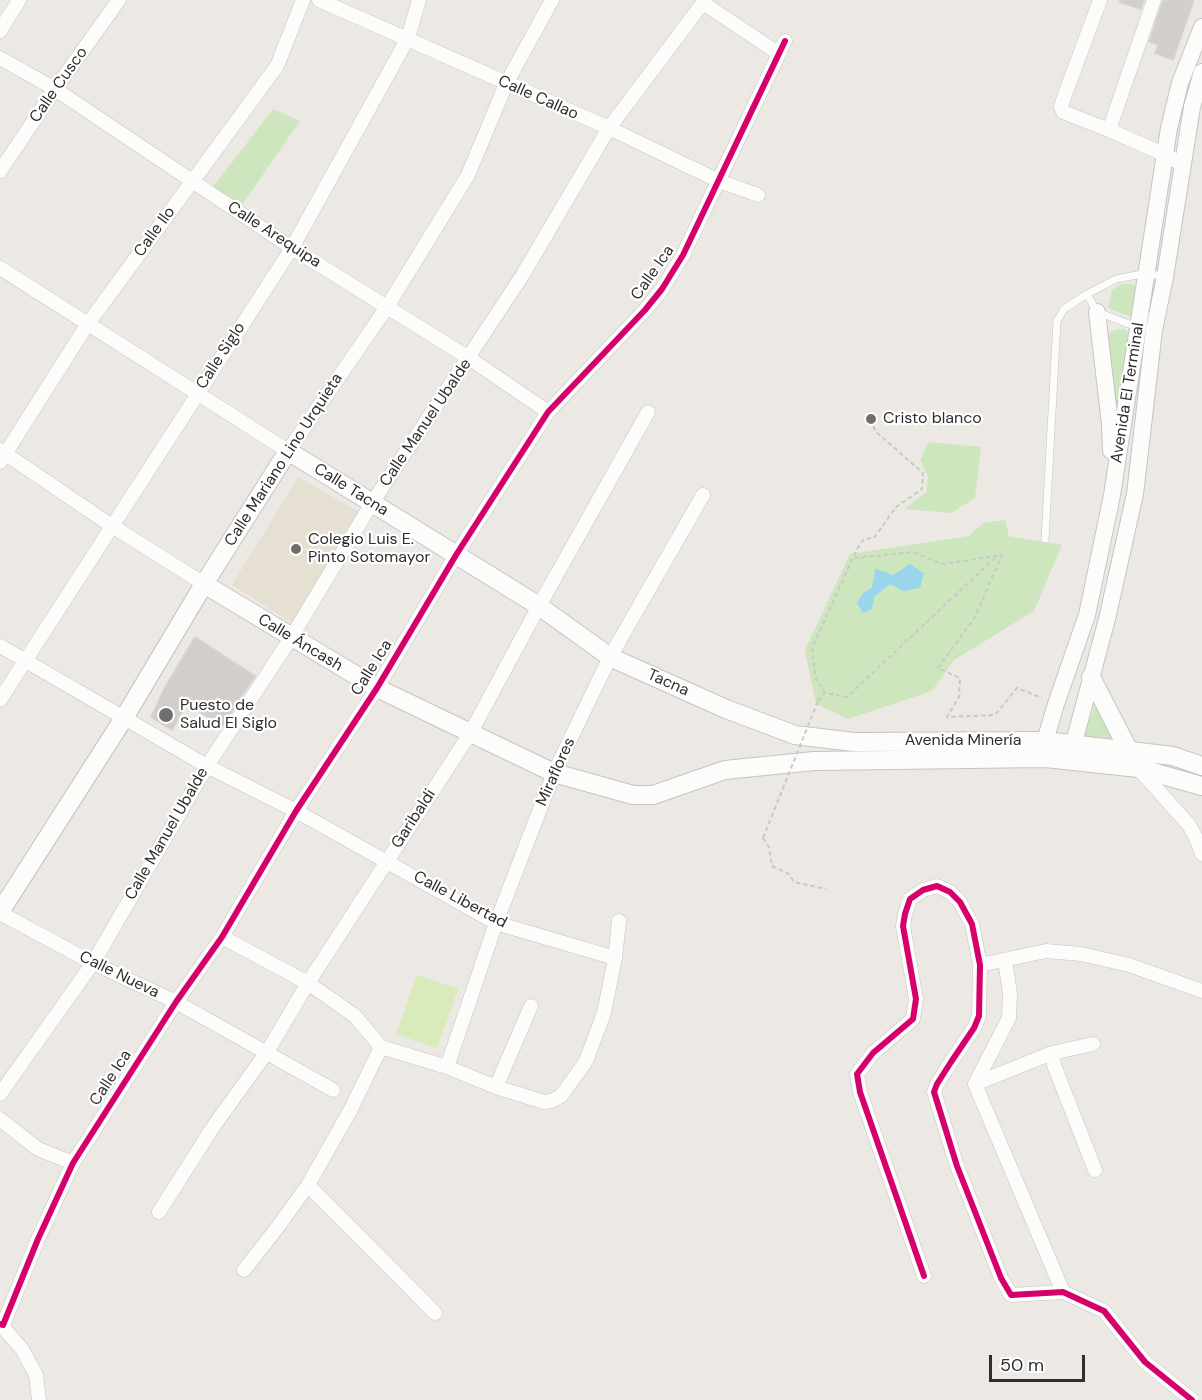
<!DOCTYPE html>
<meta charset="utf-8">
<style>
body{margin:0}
#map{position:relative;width:1202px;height:1400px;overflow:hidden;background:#ece8e4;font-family:"DM Sans",sans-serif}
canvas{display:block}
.scale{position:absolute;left:989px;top:1355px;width:96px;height:27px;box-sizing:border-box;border:3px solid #2e2e2e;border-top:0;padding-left:8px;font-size:18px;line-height:21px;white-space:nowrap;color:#2e2e2e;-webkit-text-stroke:4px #fff;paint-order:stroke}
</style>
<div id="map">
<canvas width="1202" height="1400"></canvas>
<div class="scale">50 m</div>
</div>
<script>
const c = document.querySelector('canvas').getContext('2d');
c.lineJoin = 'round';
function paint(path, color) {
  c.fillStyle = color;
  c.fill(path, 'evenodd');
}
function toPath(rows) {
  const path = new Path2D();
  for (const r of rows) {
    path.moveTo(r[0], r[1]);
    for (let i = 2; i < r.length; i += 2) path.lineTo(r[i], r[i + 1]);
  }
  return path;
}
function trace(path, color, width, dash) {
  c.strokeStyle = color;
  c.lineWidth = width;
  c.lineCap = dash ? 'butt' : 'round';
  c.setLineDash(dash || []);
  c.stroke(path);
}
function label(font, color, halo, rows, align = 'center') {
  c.font = font + ' "DM Sans",sans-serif';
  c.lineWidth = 4.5;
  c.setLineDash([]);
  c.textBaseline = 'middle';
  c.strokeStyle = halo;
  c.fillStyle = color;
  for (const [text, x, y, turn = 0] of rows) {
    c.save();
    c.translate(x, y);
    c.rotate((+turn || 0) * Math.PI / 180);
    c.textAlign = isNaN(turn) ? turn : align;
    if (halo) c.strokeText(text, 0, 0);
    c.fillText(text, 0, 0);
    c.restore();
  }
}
const education = toPath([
 [298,477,361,513,292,623,232,585]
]);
const green = toPath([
 [273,109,300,121,242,205,213,187],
 [1121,284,1133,284,1137,289,1133,314,1129,316,1108,308,1112,290],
 [1124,329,1130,334,1117,419,1108,338,1110,333,1115,330],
 [929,442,981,447,975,498,951,513,905,509,926,492,928,477,920,460],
 [1005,520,1009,536,1062,545,1034,611,954,660,932,691,848,719,816,704,805,650,850,554,969,536,983,523],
 [1096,702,1119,744,1081,740]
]);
const pitch = toPath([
 [417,975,458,989,437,1048,396,1034]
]);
const water = toPath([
 [910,564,924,573,920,588,903,591,890,584,874,597,872,609,863,613,857,603,864,592,872,588,875,568,893,575]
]);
const building = toPath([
 [1120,0,1144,0,1141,9,1119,2,1120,0],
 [1163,0,1194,0,1173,60,1155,53,1158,45,1149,42,1163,0],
 [195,637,255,676,222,726,187,704,172,730,151,717,164,689,195,637]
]);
const path = toPath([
 [871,419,875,431,923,473,922,489,896,507,874,538,864,539,857,549,812,648,816,679,825,693,847,697,997,556],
 [854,558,912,552,943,564,1002,555,975,617,938,668,960,678,959,697,947,717,995,715,1017,688,1042,698],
 [818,701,824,694],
 [763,838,769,847,772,866,789,874,794,882,826,889]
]);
const service = toPath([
 [1087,294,1097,312,1137,327],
 [1045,539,1057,321,1064,309,1087,294,1116,279,1147,273,1165,277]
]);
const minor = toPath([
 [319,0,609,128,719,181,758,195],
 [1100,0,1063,100,1061,107,1063,112,1109,130,1166,155,1183,165],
 [703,3,778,53],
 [0,31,19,0],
 [0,58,55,89,292,248,469,358,548,412],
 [1109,130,1154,0],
 [0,171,55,89,119,0],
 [0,268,288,451,387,307,468,175,506,84,552,0],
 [0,450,112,526,204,584],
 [0,462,87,325,277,66,303,0],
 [0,646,207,766,296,811,496,923,615,958],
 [0,700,292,248,408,38,419,0],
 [1138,768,1189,825,1196,838,1202,854],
 [0,913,93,963,176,1002,333,1090],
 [222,937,308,983,355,1016,381,1047,447,1067,496,1087,544,1102,552,1101,561,1096,586,1061,604,1013,615,958,619,921],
 [980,965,1046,951,1081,954,1129,965,1202,991],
 [1052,1053,1093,1044],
 [447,1067,496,923,554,773,610,657,703,495],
 [975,1084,1009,1018,1010,994,1005,960],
 [496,1087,531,1006],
 [0,1094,93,963,207,766,291,638,372,503,522,276,609,128,705,0],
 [0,1119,38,1149,73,1163],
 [308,1185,435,1313],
 [159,1212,213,1127,267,1052,308,983,471,732,539,606,648,412],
 [244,1270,277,1228,308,1185,351,1109,381,1047],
 [924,1276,860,1092,857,1074,873,1053,913,1019,916,999,903,926,905,914,910,899,923,890,937,886,950,892,960,902,972,924,980,965,979,1016,974,1028,951,1062,937,1084,934,1092,957,1166,1001,1278,1011,1295,1063,1292,1104,1311,1145,1362,1192,1400],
 [1063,1292,975,1084,1052,1053,1054,1065,1095,1170],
 [0,1324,22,1349,36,1375,39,1400],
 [3,1325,38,1239,73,1163,176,1002,222,937,296,811,377,688,456,555,548,412,645,310,662,289,683,255,785,41]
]);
const tertiary = toPath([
 [1097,312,1110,424,1111,451],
 [1046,753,1045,741,1056,704,1087,615,1112,495,1169,128,1180,83,1202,27],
 [1073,757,1073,746,1107,619,1135,494,1154,330,1165,277,1192,107,1202,72]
]);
const secondary = toPath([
 [204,584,377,688,554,773,633,795,653,795,725,770,814,761,1046,758,1138,768,1202,786],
 [1091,677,1129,751],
 [0,912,124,718,204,584,288,451,539,606,610,657,726,709,795,735,854,742,1045,741,1173,756,1202,766]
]);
const pathBridge = toPath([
 [763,838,818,701]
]);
const cycleway = toPath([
 [924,1276,860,1092,857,1074,873,1053,913,1019,916,999,903,926,905,914,910,899,923,890,937,886,950,892,960,902,972,924,980,965,979,1016,974,1028,951,1062,937,1084,934,1092,957,1166,1001,1278,1011,1295,1063,1292,1104,1311,1145,1362,1192,1400],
 [0,1324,3,1325,38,1239,73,1163,176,1002,222,937,296,811,377,688,456,555,548,412,645,310,662,289,683,255,785,41]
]);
const markers = [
 [871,419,6,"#706f6e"],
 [296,549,6,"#706f6e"],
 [166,715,8,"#706f6e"]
];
const streetNames = [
 ["Calle Cusco",59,85,-55],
 ["Calle Callao",538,98,24],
 ["Calle Ilo",155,232,-54],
 ["Calle Arequipa",274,235,33],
 ["Calle Ica",653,273,-55],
 ["Calle Siglo",221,356,-57],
 ["Avenida El Terminal",1128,393,-81],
 ["Calle Manuel Ubalde",426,423,-56],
 ["Calle Mariano Lino Urquieta",284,460,-57],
 ["Calle Tacna",351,490,32],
 ["Calle Áncash",300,643,31],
 ["Calle Ica",372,668,-58],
 ["Tacna",668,683,24],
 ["Avenida Minería",963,741],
 ["Miraflores",556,772,-66],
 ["Garibaldi",414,819,-57],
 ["Calle Manuel Ubalde",167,834,-60],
 ["Calle Libertad",460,900,28],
 ["Calle Nueva",119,975,26],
 ["Calle Ica",111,1078,-57]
];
const poiNames = [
 ["Cristo blanco",883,419],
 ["Colegio Luis E.",308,540],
 ["Pinto Sotomayor",308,558],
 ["Puesto de",180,706],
 ["Salud El Siglo",180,724]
];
paint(education, '#e6e0d3');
paint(green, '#cee6be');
paint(pitch, '#d9eabb');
paint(water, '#99d6ec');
paint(building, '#d1cecb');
trace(building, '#d7d4d0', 1.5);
trace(service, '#c5c4c5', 8);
trace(minor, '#c5c4c5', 15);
trace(tertiary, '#c5c4c5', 18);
trace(secondary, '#c5c4c5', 20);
trace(path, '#c9c9c8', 2, [4.5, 3]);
trace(service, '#fcfcfb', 7);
trace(minor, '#fcfcfb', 14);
trace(tertiary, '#fcfcfb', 16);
trace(secondary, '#fcfcfb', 18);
trace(pathBridge, '#c9c9c8', 2, [4.5, 3]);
trace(cycleway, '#d6006c', 6);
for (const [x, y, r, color] of markers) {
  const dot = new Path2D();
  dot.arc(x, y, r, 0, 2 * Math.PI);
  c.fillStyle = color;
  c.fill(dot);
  trace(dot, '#fff', 2);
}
label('16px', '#2e2e2e', '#fff', streetNames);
label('16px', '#2e2e2e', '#fff', poiNames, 'left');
</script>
